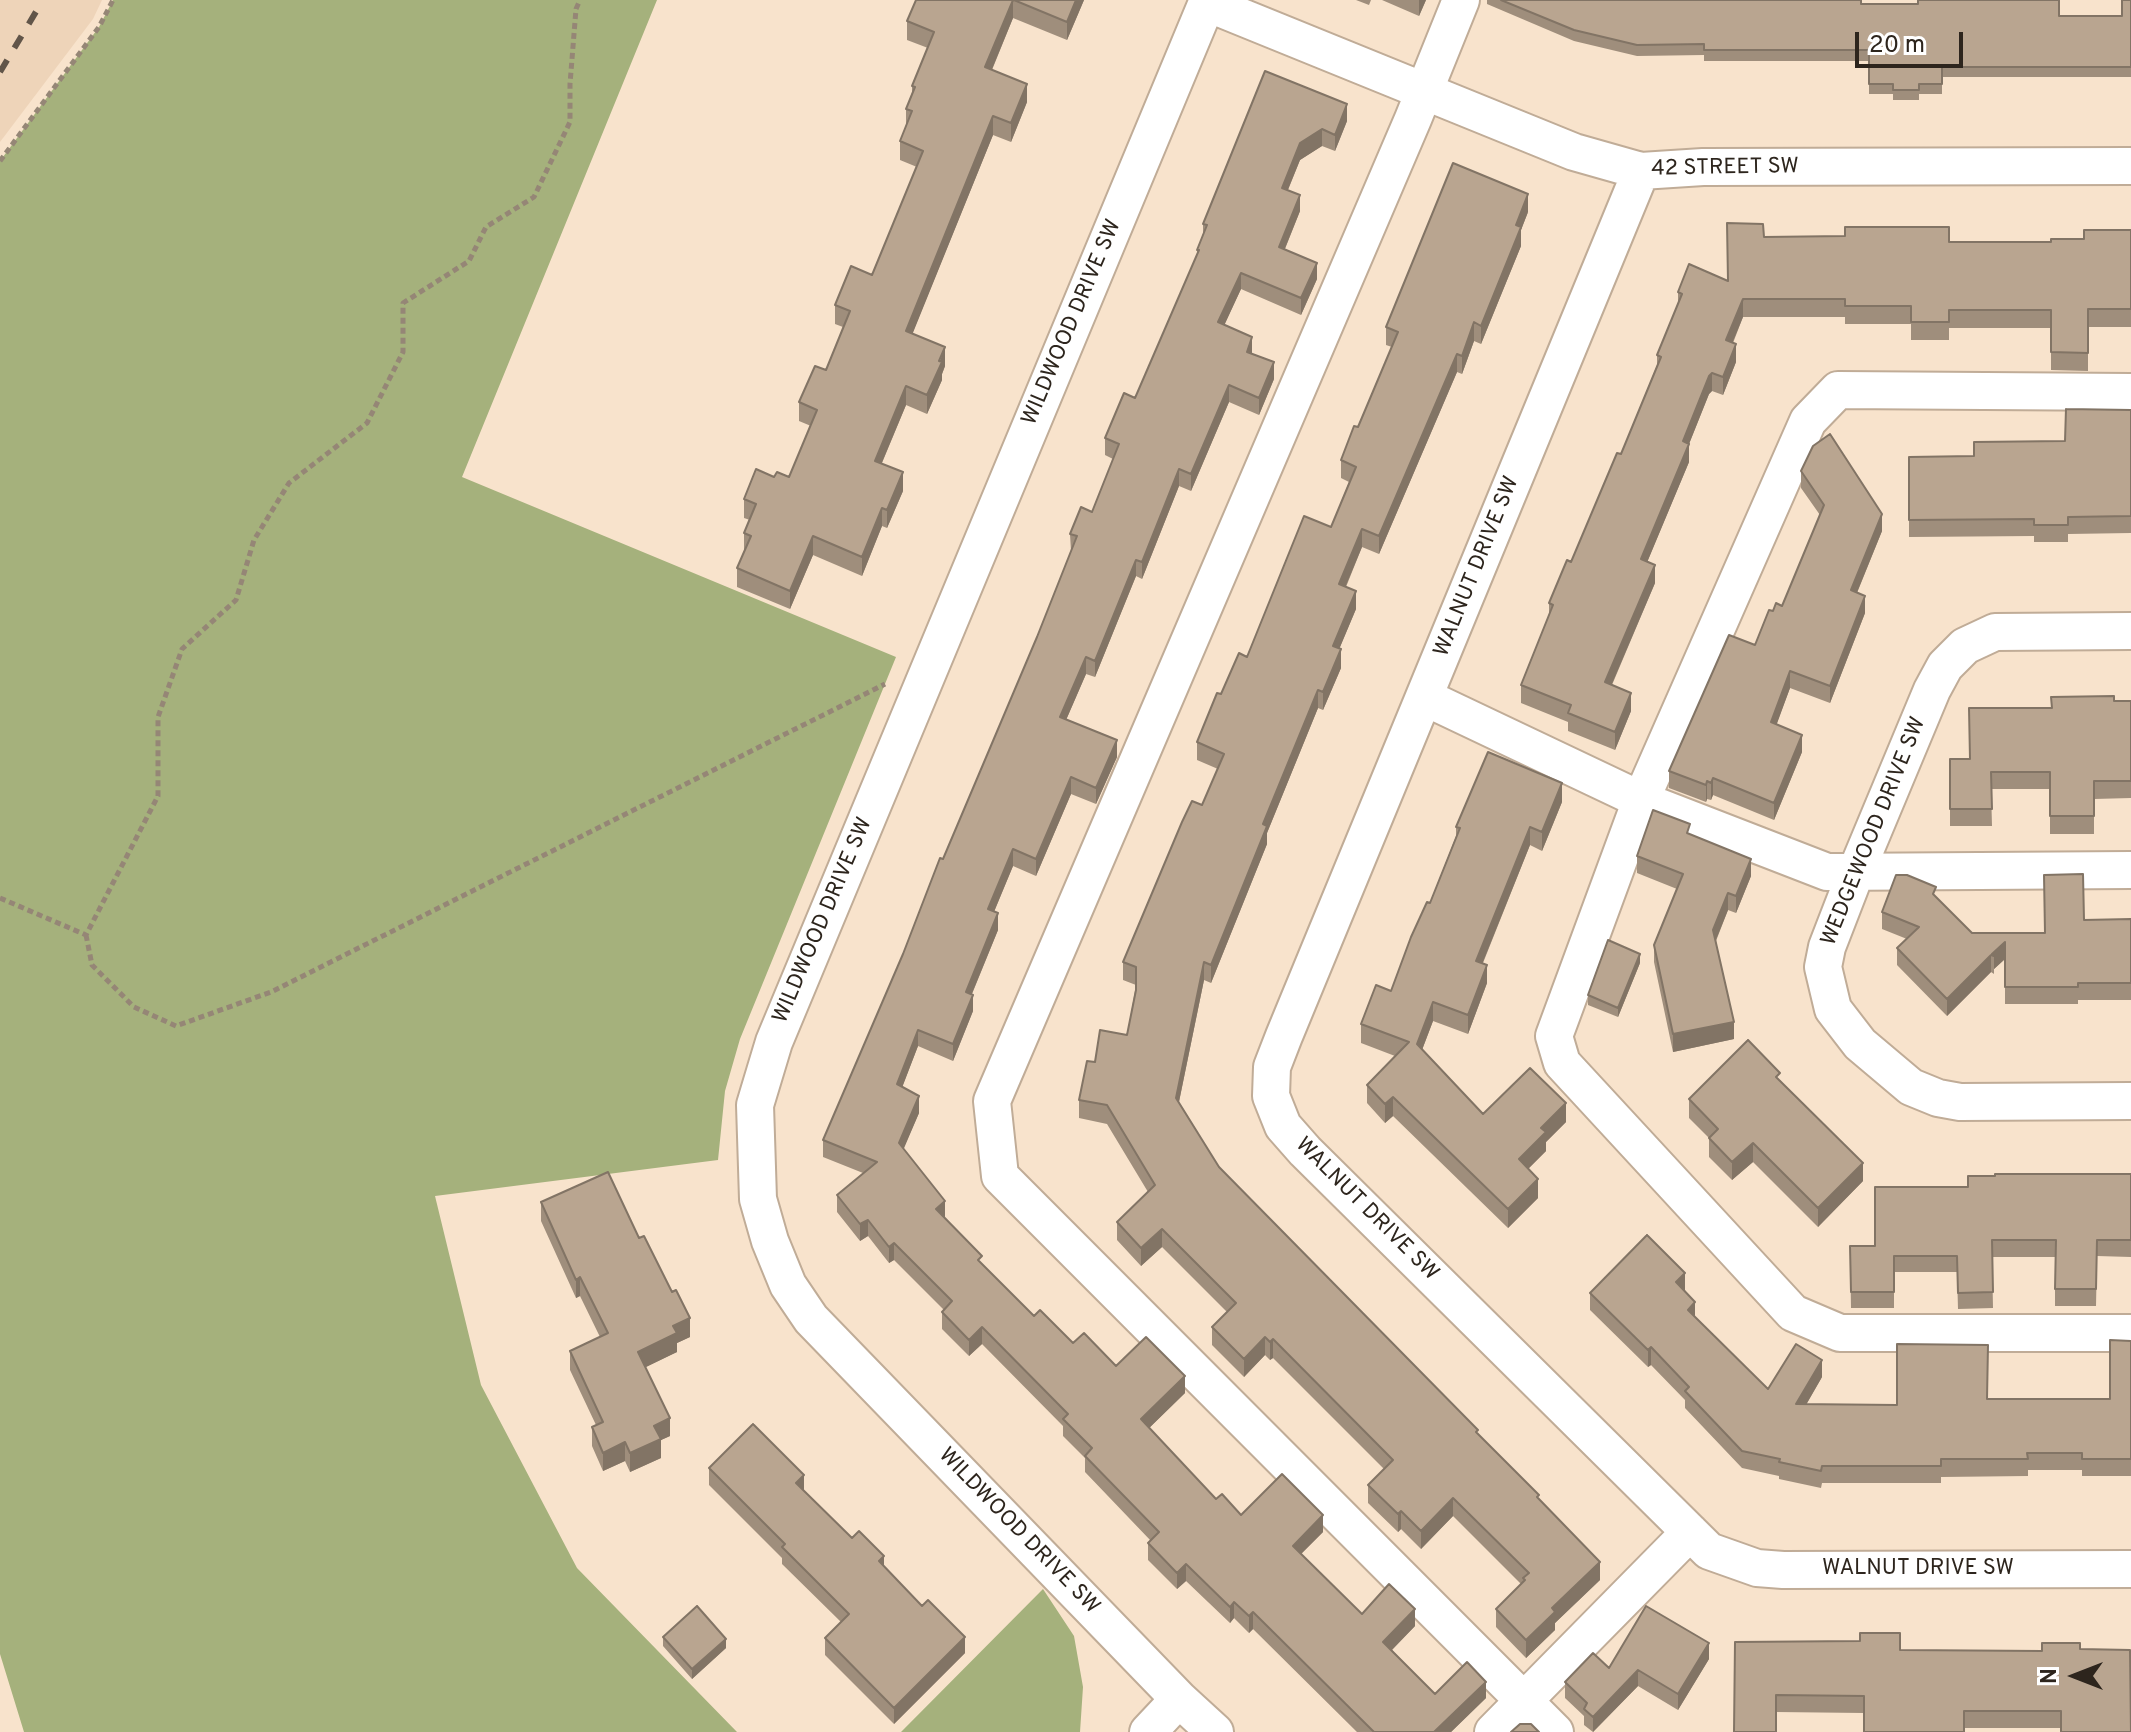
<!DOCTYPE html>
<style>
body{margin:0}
#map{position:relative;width:2131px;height:1732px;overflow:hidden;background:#f8e3cc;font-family:Overpass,sans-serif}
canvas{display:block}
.north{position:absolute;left:2035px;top:1636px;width:80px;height:80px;-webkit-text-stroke:6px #fff;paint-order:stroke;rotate:270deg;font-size:22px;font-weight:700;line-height:32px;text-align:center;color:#2d251d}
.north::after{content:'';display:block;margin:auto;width:28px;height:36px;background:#2d251d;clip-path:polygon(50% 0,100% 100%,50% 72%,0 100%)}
.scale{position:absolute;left:1855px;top:32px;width:108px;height:36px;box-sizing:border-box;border:4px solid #2d251d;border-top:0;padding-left:10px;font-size:24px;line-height:28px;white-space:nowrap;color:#2d251d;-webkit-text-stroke:6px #fff;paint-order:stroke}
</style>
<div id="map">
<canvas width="2131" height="1732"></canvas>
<div class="north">N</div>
<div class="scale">20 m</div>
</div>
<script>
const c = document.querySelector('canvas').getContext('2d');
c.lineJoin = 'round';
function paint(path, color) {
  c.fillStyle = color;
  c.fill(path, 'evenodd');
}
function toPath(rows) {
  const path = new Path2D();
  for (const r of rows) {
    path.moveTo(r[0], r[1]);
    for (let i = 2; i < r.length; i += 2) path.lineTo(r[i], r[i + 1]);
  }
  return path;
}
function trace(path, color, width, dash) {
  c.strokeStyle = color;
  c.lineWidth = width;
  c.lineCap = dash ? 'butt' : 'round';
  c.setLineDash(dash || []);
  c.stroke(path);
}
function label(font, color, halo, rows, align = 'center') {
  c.font = font + ' Overpass,sans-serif';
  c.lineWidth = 6;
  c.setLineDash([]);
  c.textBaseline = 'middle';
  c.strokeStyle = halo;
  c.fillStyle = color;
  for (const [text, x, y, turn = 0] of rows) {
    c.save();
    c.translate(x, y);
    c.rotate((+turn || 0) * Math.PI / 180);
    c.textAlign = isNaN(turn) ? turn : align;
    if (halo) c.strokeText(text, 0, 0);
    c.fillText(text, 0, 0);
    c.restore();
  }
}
const built = toPath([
 [0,0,102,0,93,19,0,142]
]);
const forest = toPath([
 [113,0,657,0,462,477,896,657,740,1039,725,1091,718,1160,435,1196,481,1385,577,1568,737,1732,24,1732,0,1654,0,161,99,27],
 [1043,1589,1074,1636,1083,1687,1080,1732,901,1732]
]);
const path = toPath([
 [0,161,99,27,113,0],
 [0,898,86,935,158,796,158,717,182,649,236,600,254,540,289,483,367,423,403,352,403,303,469,261,486,227,534,197,570,122,570,84,576,9,580,0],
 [86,935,92,965,134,1007,176,1026,271,992,885,684]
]);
const minor = toPath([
 [1461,0,1413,119,992,1101,1000,1176,1555,1732],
 [1207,3,1574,152,1641,171,1703,167,2131,166],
 [1641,171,1284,1036,1272,1067,1271,1096,1283,1126,1305,1151,1709,1551,1757,1568,1783,1570,2131,1569],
 [2131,392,1838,390,1808,421,1641,800,1554,1036,1562,1063,1793,1313,1840,1333,2131,1333],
 [2131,631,1995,632,1965,646,1945,666,1932,690,1856,872,1827,947,1823,967,1833,1009,1860,1044,1911,1087,1938,1098,1960,1102,2131,1101],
 [1424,697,1641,800,1827,872,2131,870],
 [1179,1699,1215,1732],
 [1148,1732,1179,1699,811,1319,788,1285,770,1241,758,1199,755,1105,774,1042,1208,0],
 [1493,1732,1690,1532]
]);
const rail = toPath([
 [0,72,43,0]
]);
const wall = toPath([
 [916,0,1084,0,1067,40,1013,18,992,70,1027,102,1011,142,993,135,912,334,945,366,942,374,942,380,927,414,906,405,882,463,903,491,887,528,882,526,862,576,813,555,790,609,737,587,737,568,744,551,744,533,750,520,744,518,744,499,774,477,789,477,811,426,799,421,799,402,826,370,843,327,835,324,835,305,872,275,917,167,900,160,900,141,906,128,906,109,912,93,912,86,928,48,907,40,907,21],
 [1356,0,1371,0,1369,5],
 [1382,0,1426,0,1419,16],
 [1487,0,1861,0,1861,4,2059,16,2122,16,2131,0,2131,77,1942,77,1942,94,1919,94,1919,100,1893,100,1893,94,1869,94,1869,61,1704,61,1704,55,1637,56,1574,41,1487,4],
 [1265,71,1347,121,1335,151,1322,146,1300,160,1288,190,1300,211,1285,249,1317,279,1301,315,1241,289,1224,325,1252,354,1274,379,1259,415,1229,402,1191,491,1179,486,1142,579,1136,576,1095,677,1086,674,1066,720,1117,757,1096,804,1071,794,1036,876,1013,866,994,912,998,930,972,994,973,1011,953,1061,918,1046,902,1087,919,1113,903,1149,945,1218,982,1265,1034,1316,1073,1343,1116,1366,1185,1393,1149,1428,1216,1499,1241,1515,1323,1532,1301,1554,1362,1614,1415,1626,1392,1650,1435,1694,1486,1698,1451,1732,1357,1732,1253,1629,1249,1633,1234,1618,1230,1623,1186,1581,1177,1589,1148,1560,1148,1543,1151,1541,1085,1472,1085,1458,1063,1436,1063,1426,982,1344,969,1356,942,1329,942,1312,944,1310,894,1260,889,1263,868,1236,860,1241,837,1212,837,1195,863,1173,823,1157,823,1140,903,954,1037,637,1071,551,1070,534,1092,512,1113,459,1105,455,1105,438,1135,398,1197,255,1197,250,1203,234,1203,224],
 [1528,212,1521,230,1521,246,1481,344,1474,341,1462,374,1457,372,1379,554,1362,547,1346,587,1356,609,1339,649,1341,668,1323,710,1318,708,1267,833,1267,844,1211,983,1204,980,1179,1102,1219,1167,1539,1499,1600,1580,1555,1623,1555,1630,1526,1658,1496,1627,1496,1609,1521,1584,1453,1516,1421,1549,1401,1529,1398,1532,1368,1503,1368,1485,1384,1469,1273,1358,1270,1360,1265,1355,1244,1377,1212,1345,1212,1327,1227,1312,1162,1247,1141,1266,1117,1240,1117,1222,1148,1192,1107,1124,1079,1118,1079,1100,1095,1062,1127,1035,1136,985,1123,980,1123,962,1202,805,1218,769,1197,760,1197,742,1221,694,1247,657,1331,527,1349,482,1341,478,1341,460,1358,427,1392,347,1386,345,1386,327],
 [2131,230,2131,327,2088,327,2088,371,2051,370,2051,328,1949,328,1949,340,1911,340,1911,324,1845,324,1845,317,1743,317,1733,343,1736,362,1723,395,1712,391,1709,394,1689,444,1689,462,1647,562,1655,583,1612,685,1631,711,1615,750,1568,731,1568,722,1521,703,1521,685,1549,615,1549,603,1571,562,1621,454,1657,365,1657,355,1678,305,1678,292,1728,281,1764,237,1949,242,2051,242,2084,239],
 [2131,410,2131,533,2068,534,2068,542,2034,542,2034,536,1909,537,1909,457,1974,456,2065,441],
 [1801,471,1882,531,1857,593,1865,613,1830,703,1790,688,1776,725,1802,752,1774,820,1713,795,1711,800,1707,799,1706,802,1669,788,1669,771,1755,645,1773,611,1782,606,1820,515,1801,488],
 [2114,701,2131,701,2131,798,2094,799,2094,834,2050,834,2050,789,1991,789,1992,826,1950,826,1950,759,1969,759,2052,708],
 [1562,802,1542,851,1530,845,1483,963,1487,983,1468,1034,1433,1021,1422,1050,1483,1114,1566,1122,1546,1142,1546,1151,1528,1169,1538,1198,1508,1228,1393,1116,1385,1123,1367,1103,1367,1085,1395,1056,1361,1043,1361,1024,1391,991,1430,903,1456,836,1456,827],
 [1690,834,1751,876,1736,913,1728,910,1716,941,1734,1039,1673,1052,1654,962,1654,945,1677,889,1637,873,1637,856],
 [1936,897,1972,933,2045,933,2084,920,2131,919,2131,1000,2078,1000,2078,1004,2005,1004,2005,959,1994,969,1994,974,1991,972,1947,1016,1897,965,1897,948,1907,939,1882,929,1882,912],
 [1640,963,1618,1017,1588,1005,1588,995],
 [1780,1080,1863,1181,1818,1227,1753,1162,1732,1180,1709,1157,1709,1138,1689,1118,1689,1099],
 [2131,1174,2131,1257,2097,1256,2096,1306,2055,1306,2055,1257,1992,1257,1993,1308,1958,1309,1957,1272,1894,1272,1894,1308,1851,1308,1850,1246,1875,1246,1968,1187],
 [541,1202,639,1238,690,1337,677,1343,677,1352,645,1367,670,1436,661,1440,661,1458,630,1472,625,1461,603,1471,592,1446,592,1427,596,1425,570,1370,570,1351,600,1337,580,1296,576,1298,541,1221],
 [1685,1290,1695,1318,1768,1389,1822,1377,1806,1405,1897,1405,1987,1399,2110,1399,2131,1341,2131,1476,2082,1476,2082,1470,2028,1470,2028,1476,1941,1477,1941,1483,1822,1483,1821,1488,1779,1479,1779,1476,1742,1468,1685,1408,1685,1400,1651,1365,1648,1367,1590,1310,1590,1293],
 [709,1468,804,1491,852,1538,884,1567,965,1653,894,1724,825,1655,825,1638,841,1622,782,1564,782,1558,709,1485],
 [663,1637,726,1648,692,1679,663,1646],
 [1735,1642,1900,1650,2042,1651,2080,1643,2061,1728,1964,1728,1864,1713,1776,1712],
 [1709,1659,1678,1710,1638,1686,1593,1732,1584,1725,1584,1716,1565,1698,1565,1682,1609,1668]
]);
const shadedWall = toPath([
 [1013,0,1013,18,985,86,985,67],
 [1076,0,1084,0,1067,40,1067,22],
 [1419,0,1426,0,1419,16],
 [1027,84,1027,102,1011,142,1011,123],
 [1347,104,1347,121,1335,151,1335,135],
 [993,116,993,135,906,350,906,331],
 [1322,129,1322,146,1300,160,1282,204,1282,188,1300,143],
 [1528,194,1528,212,1521,230,1521,246,1481,344,1481,326,1516,225],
 [1300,195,1300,211,1279,263,1279,247],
 [1317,263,1317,279,1301,315,1301,298],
 [1241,273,1241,289,1218,339,1218,322],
 [1743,299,1743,317,1726,358,1726,340],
 [1474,322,1474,341,1462,374,1462,356],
 [1252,337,1252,354,1247,352],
 [1736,344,1736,362,1723,395,1723,377],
 [945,347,945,366,942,374,942,380,927,414,927,395],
 [1457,354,1457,372,1379,554,1379,536],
 [1274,362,1274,379,1259,415,1259,398],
 [1712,373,1712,391,1709,394,1683,459,1683,441,1709,376],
 [1229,385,1229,402,1191,491,1191,474],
 [906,386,906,405,875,479,875,461],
 [1689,444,1689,462,1641,577,1641,559],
 [1179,469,1179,486,1142,579,1142,562],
 [903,472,903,491,887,528,887,510],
 [882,508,882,526,862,576,862,557],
 [1882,514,1882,531,1851,607,1851,590],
 [1362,529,1362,547,1339,602,1339,584],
 [813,536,813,555,790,609,790,591],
 [1136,560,1136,576,1095,677,1095,661],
 [1655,565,1655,583,1605,700,1605,682],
 [1356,591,1356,609,1333,664,1333,646],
 [1865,596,1865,613,1830,703,1830,686],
 [1341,649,1341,668,1323,710,1323,692],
 [1086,657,1086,674,1060,734,1060,717],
 [1790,671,1790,688,1771,740,1771,722],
 [1318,690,1318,708,1267,833,1267,844,1211,983,1211,965,1263,824],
 [1631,693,1631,711,1615,750,1615,732],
 [1802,735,1802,752,1774,820,1774,803],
 [1117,740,1117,757,1096,804,1096,788],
 [1071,777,1071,794,1036,876,1036,859],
 [1713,778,1713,795,1711,800,1711,783],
 [1707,781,1707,799,1706,802,1706,785],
 [1562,783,1562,802,1542,851,1542,832],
 [1530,827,1530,845,1476,979,1476,961],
 [1013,849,1013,866,988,926,988,909],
 [1751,859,1751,876,1736,913,1736,896],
 [1728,893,1728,910,1713,947,1713,930],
 [998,913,998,930,966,1008,966,992],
 [2005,942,2005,959,1994,969,1994,956,1992,954],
 [1640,954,1640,963,1618,1017,1618,1008],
 [1991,955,1991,972,1947,1016,1947,999],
 [1204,962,1204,980,1176,1116,1176,1098],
 [1487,965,1487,983,1468,1034,1468,1015],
 [973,995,973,1011,953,1061,953,1044],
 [1433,1002,1433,1021,1417,1063,1417,1044],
 [1734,1022,1734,1039,1673,1052,1673,1034],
 [918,1030,918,1046,897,1101,897,1084],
 [919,1096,919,1113,899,1160,899,1143],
 [1393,1097,1393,1116,1385,1123,1385,1104],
 [1566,1103,1566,1122,1546,1142,1546,1151,1519,1178,1519,1159,1541,1128],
 [1753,1143,1753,1162,1732,1180,1732,1162],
 [1863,1163,1863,1181,1818,1227,1818,1208],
 [1538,1179,1538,1198,1508,1228,1508,1209],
 [945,1201,945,1218,936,1209],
 [868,1220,868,1236,860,1241,860,1224],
 [1162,1229,1162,1247,1141,1266,1141,1248],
 [894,1243,894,1260,889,1263,889,1247],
 [1685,1273,1685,1290,1676,1300,1676,1282],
 [580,1277,580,1296,576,1298,576,1280],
 [1695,1302,1695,1320,1688,1310],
 [690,1318,690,1337,677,1343,677,1352,638,1371,638,1352,673,1326],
 [982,1327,982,1344,969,1356,969,1340],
 [1265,1337,1265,1355,1244,1377,1244,1359],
 [1273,1339,1273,1358,1270,1360,1270,1342],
 [1651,1347,1651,1365,1648,1367,1648,1350],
 [1822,1360,1822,1377,1796,1422,1796,1404],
 [1185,1376,1185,1393,1141,1436,1141,1419],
 [670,1418,670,1436,661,1440,661,1458,630,1472,630,1453,654,1426],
 [625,1442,625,1461,603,1471,603,1453],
 [804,1475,804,1492,796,1483],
 [1453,1498,1453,1516,1421,1549,1421,1531],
 [1401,1511,1401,1529,1398,1532,1398,1514],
 [1323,1515,1323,1532,1293,1562,1293,1546],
 [884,1556,884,1572,879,1561],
 [1600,1562,1600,1580,1555,1623,1555,1630,1526,1658,1526,1640,1552,1608],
 [1186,1564,1186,1581,1177,1589,1177,1573],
 [1234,1602,1234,1618,1230,1623,1230,1607],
 [1415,1609,1415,1626,1383,1659,1383,1642],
 [1253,1612,1253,1629,1249,1633,1249,1616],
 [965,1637,965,1653,894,1724,894,1708],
 [726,1639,726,1648,692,1679,692,1669],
 [1709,1643,1709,1659,1678,1710,1678,1694],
 [1638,1670,1638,1686,1593,1732,1593,1717],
 [1486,1682,1486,1698,1451,1732,1434,1732]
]);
const building = toPath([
 [916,0,1013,0,985,67,1027,84,1011,123,993,116,906,331,945,347,939,361,942,362,927,395,906,386,875,461,903,472,887,510,882,508,862,557,813,536,790,591,737,568,751,536,744,533,756,504,744,499,756,469,774,477,777,472,789,477,817,410,799,402,815,366,826,370,850,311,835,305,851,266,872,275,923,151,900,141,912,111,906,109,915,87,912,86,934,32,907,21,916,0],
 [1014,0,1076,0,1067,22,1014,0],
 [1501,0,1861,0,1861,4,1918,4,1918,0,2059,0,2059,16,2122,16,2122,0,2131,0,2131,67,1942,67,1942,84,1919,84,1919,90,1893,90,1893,84,1869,84,1869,50,1704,50,1704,44,1637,45,1574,30,1501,0],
 [1265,71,1347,104,1335,135,1322,129,1300,143,1282,188,1300,195,1279,247,1317,263,1301,298,1241,273,1218,322,1252,337,1247,352,1274,362,1259,398,1229,385,1191,474,1179,469,1142,562,1136,560,1095,661,1086,657,1060,717,1117,740,1096,788,1071,777,1036,859,1013,849,988,909,998,913,966,992,973,995,953,1044,918,1030,897,1084,919,1096,899,1143,945,1201,936,1209,982,1256,978,1260,1034,1316,1040,1310,1073,1343,1084,1333,1116,1366,1146,1337,1185,1376,1141,1419,1216,1499,1222,1494,1241,1515,1282,1474,1323,1515,1293,1546,1362,1614,1389,1584,1415,1609,1383,1642,1435,1694,1467,1662,1486,1682,1434,1732,1374,1732,1253,1612,1249,1616,1234,1602,1230,1607,1186,1564,1177,1573,1148,1543,1159,1532,1085,1456,1092,1448,1063,1419,1068,1414,982,1327,969,1340,942,1312,952,1301,894,1243,889,1247,868,1220,860,1224,837,1195,877,1162,823,1140,903,954,940,858,943,859,1037,637,1077,536,1070,534,1081,507,1092,512,1119,444,1105,438,1124,393,1135,398,1199,250,1197,250,1207,225,1203,224,1265,71],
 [1453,163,1528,194,1516,225,1521,227,1481,326,1474,322,1462,356,1457,354,1379,536,1362,529,1339,584,1356,591,1333,646,1341,649,1323,692,1318,690,1263,824,1267,826,1211,965,1204,962,1176,1098,1219,1167,1478,1430,1476,1432,1539,1495,1537,1497,1600,1562,1552,1608,1555,1612,1526,1640,1496,1609,1525,1580,1523,1578,1529,1573,1453,1498,1421,1531,1401,1511,1398,1514,1368,1485,1393,1460,1273,1339,1270,1342,1265,1337,1244,1359,1212,1327,1236,1303,1162,1229,1141,1248,1117,1222,1155,1185,1107,1105,1079,1100,1087,1061,1095,1062,1100,1030,1127,1035,1136,990,1136,967,1123,962,1182,822,1192,801,1202,805,1224,754,1197,742,1217,693,1221,694,1239,653,1247,657,1304,516,1331,527,1356,467,1341,460,1354,426,1358,427,1398,332,1386,327,1453,163],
 [1727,223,1763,224,1764,237,1845,236,1845,227,1949,227,1949,242,2051,242,2051,239,2084,239,2084,230,2131,230,2131,309,2088,309,2088,353,2051,352,2051,310,1949,310,1949,322,1911,322,1911,306,1845,306,1845,299,1743,299,1726,340,1736,344,1723,377,1712,373,1709,376,1683,441,1689,444,1641,559,1655,565,1605,682,1631,693,1615,732,1568,713,1571,705,1521,685,1553,605,1549,603,1567,560,1571,562,1617,453,1621,454,1661,357,1657,355,1682,294,1678,292,1689,264,1728,281,1727,223],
 [2066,409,2131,410,2131,516,2068,517,2068,525,2034,525,2034,519,1909,520,1909,457,1974,456,1974,442,2065,441,2066,409],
 [1830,434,1882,514,1851,590,1865,596,1830,686,1790,671,1771,722,1802,735,1774,803,1713,778,1711,783,1707,781,1706,785,1669,771,1729,635,1755,645,1769,610,1773,611,1776,603,1782,606,1824,505,1801,471,1813,446,1830,434],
 [2114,696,2114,701,2131,701,2131,781,2094,781,2094,816,2050,816,2050,772,1991,772,1992,809,1950,809,1950,759,1970,759,1969,708,2052,708,2051,697,2114,696],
 [1488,752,1562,783,1542,832,1530,827,1476,961,1487,965,1468,1015,1433,1002,1417,1044,1483,1114,1530,1068,1566,1103,1541,1128,1546,1132,1519,1159,1538,1179,1508,1209,1393,1097,1385,1104,1367,1085,1409,1042,1361,1024,1376,985,1391,991,1411,937,1427,902,1430,903,1460,828,1456,827,1488,752],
 [1653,810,1690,824,1687,833,1751,859,1736,896,1728,893,1713,930,1734,1022,1673,1034,1654,945,1683,874,1637,856,1653,810],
 [2083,874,2084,920,2131,919,2131,983,2078,983,2078,987,2005,987,2005,942,1992,954,1994,956,1991,955,1947,999,1897,948,1919,927,1882,912,1896,875,1907,875,1936,887,1933,894,1972,933,2045,933,2044,875,2083,874],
 [1608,940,1640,954,1618,1008,1588,995,1608,940],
 [1748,1040,1780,1073,1776,1077,1863,1163,1818,1208,1753,1143,1732,1162,1709,1138,1718,1129,1689,1099,1748,1040],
 [608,1172,639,1238,644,1236,672,1292,676,1290,690,1318,673,1326,677,1333,638,1352,670,1418,654,1426,661,1439,630,1453,625,1442,603,1453,592,1427,603,1422,570,1351,608,1333,580,1277,576,1280,541,1202,608,1172],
 [1995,1174,2131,1174,2131,1240,2097,1240,2096,1289,2055,1289,2056,1240,1992,1240,1993,1292,1958,1293,1957,1256,1894,1256,1894,1292,1851,1292,1850,1246,1875,1246,1875,1187,1968,1187,1968,1176,1995,1176,1995,1174],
 [1647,1235,1685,1273,1676,1282,1695,1302,1688,1310,1768,1389,1796,1344,1822,1360,1796,1404,1897,1405,1897,1344,1988,1345,1987,1399,2110,1399,2110,1340,2131,1341,2131,1459,2082,1459,2082,1453,2027,1453,2028,1459,1941,1459,1941,1466,1822,1466,1821,1471,1779,1462,1780,1459,1742,1451,1685,1391,1689,1387,1651,1347,1648,1350,1590,1293,1647,1235],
 [753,1424,804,1475,796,1483,852,1538,859,1531,884,1556,879,1561,922,1606,928,1600,965,1637,894,1708,825,1638,849,1614,782,1547,785,1544,709,1468,753,1424],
 [697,1606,726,1639,692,1669,663,1637,697,1606],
 [1646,1606,1709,1643,1678,1694,1638,1670,1593,1717,1584,1709,1587,1703,1565,1682,1593,1653,1609,1668,1646,1606],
 [1860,1633,1900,1633,1900,1650,2042,1651,2042,1643,2080,1643,2080,1649,2130,1650,2131,1732,2061,1732,2061,1711,1964,1711,1964,1732,1864,1732,1864,1696,1776,1695,1776,1732,1734,1732,1735,1642,1860,1641,1860,1633],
 [1520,1724,1531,1724,1539,1732,1511,1732,1520,1724]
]);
const streetNames = [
 ["42 STREET SW",1725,169,-1],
 ["WILDWOOD DRIVE SW",1073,323,-67],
 ["WALNUT DRIVE SW",1478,567,-68],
 ["WEDGEWOOD DRIVE SW",1875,832,-68],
 ["WILDWOOD DRIVE SW",824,921,-67],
 ["WALNUT DRIVE SW",1366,1210,45],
 ["WILDWOOD DRIVE SW",1018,1532,46],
 ["WALNUT DRIVE SW",1918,1570]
];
paint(built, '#eed4b9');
paint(forest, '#a5b17c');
trace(minor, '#c0ac97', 40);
trace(path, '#958676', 5, [6, 4]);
trace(minor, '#fff', 36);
trace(rail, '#615549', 6, [14, 14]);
paint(wall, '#9f8e7c');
paint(shadedWall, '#827465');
paint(building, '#b9a590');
trace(building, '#827465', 2);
label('22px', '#2d251d', '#fff', streetNames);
</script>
